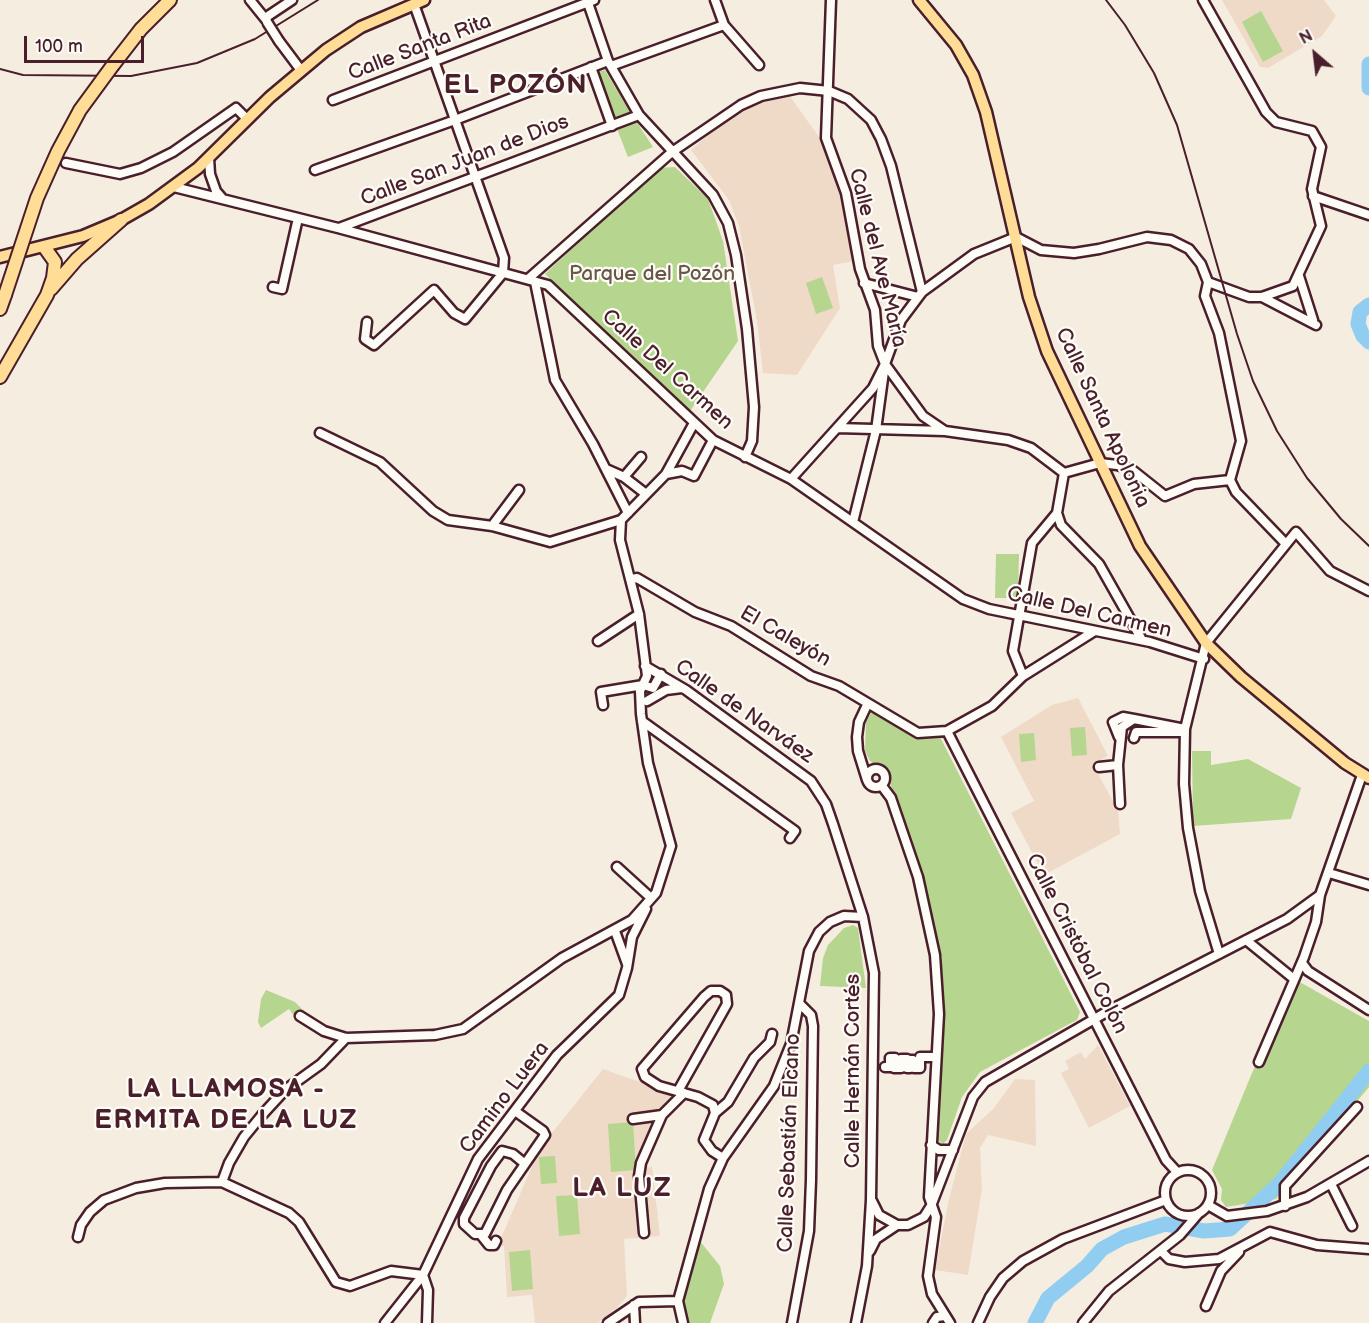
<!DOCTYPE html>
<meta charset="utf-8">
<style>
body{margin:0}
#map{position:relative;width:1369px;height:1323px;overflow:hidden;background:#f6ede1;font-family:"Balsamiq Sans",sans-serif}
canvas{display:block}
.north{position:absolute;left:1285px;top:24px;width:60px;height:60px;-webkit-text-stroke:4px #fdfcf7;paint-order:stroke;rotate:332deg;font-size:16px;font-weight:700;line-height:24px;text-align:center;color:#4a1f2b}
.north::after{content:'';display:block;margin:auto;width:21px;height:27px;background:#4a1f2b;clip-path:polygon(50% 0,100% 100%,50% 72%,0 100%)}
.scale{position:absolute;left:24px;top:36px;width:120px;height:27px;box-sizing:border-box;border:3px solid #4a1f2b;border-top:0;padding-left:8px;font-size:18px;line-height:21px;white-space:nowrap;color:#4a1f2b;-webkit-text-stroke:4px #fdfcf7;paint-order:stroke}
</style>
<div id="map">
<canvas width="1369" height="1323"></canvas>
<div class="north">N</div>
<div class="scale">100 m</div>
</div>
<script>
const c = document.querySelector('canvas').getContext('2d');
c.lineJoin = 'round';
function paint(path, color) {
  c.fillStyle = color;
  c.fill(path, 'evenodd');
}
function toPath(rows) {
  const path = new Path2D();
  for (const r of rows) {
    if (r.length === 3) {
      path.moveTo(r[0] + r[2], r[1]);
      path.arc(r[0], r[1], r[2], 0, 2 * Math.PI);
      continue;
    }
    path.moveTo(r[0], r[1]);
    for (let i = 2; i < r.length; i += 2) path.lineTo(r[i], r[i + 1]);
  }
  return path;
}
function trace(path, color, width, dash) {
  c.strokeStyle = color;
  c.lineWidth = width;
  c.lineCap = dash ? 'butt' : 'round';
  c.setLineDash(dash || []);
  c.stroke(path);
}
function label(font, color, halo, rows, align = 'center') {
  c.font = font + ' "Balsamiq Sans",sans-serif';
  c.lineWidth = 4.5;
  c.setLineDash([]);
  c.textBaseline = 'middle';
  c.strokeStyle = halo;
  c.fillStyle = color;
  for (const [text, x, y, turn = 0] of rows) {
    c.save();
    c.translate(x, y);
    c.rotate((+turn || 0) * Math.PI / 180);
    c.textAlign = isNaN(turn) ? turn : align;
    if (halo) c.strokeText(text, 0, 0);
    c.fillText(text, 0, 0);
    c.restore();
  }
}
const built = toPath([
 [1222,0,1324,0,1336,16,1322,36,1268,68,1260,67],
 [789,95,824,144,845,202,855,261,833,265,840,308,797,375,763,373,757,321,739,226,729,200,691,150,725,121,750,106],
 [1078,698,1108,756,1093,765,1118,810,1120,834,1044,875,1011,813,1034,801,1001,737,1052,705],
 [1098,1045,1130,1106,1089,1128,1061,1073,1069,1069,1065,1061,1081,1052,1085,1059],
 [603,1069,680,1096,671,1109,646,1163,648,1168,652,1166,660,1236,624,1239,627,1296,617,1308,598,1323,535,1323,532,1295,507,1297,504,1246,498,1245,540,1148],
 [1015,1079,1035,1080,1036,1146,988,1135,980,1148,982,1189,968,1275,935,1270,949,1199,966,1134,994,1108]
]);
const green = toPath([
 [1261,11,1283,51,1263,62,1242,22],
 [605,70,632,116,617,121,597,72],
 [636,121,653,147,628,157,617,129],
 [675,167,708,199,723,241,738,341,690,411,545,274,658,168],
 [822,277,833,308,816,314,806,283],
 [996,554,1019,554,1018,598,995,598],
 [876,712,907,733,920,736,936,734,940,737,1080,1012,1077,1020,1071,1023,980,1072,962,1097,947,1140,943,1144,936,1139,942,1015,942,959,921,871,889,780,884,770,870,761,865,751,866,723,871,713],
 [1085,727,1087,755,1072,756,1070,728],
 [1034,733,1036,760,1021,762,1019,734],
 [1192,751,1211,751,1211,765,1248,759,1301,788,1291,819,1193,826],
 [853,925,858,928,866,988,820,986,823,958,828,945,844,928],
 [1296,980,1369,1021,1369,1087,1276,1199,1226,1207,1221,1200,1222,1189,1212,1170,1252,1073],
 [266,990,295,1002,305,1012,297,1020,289,1009,261,1028,258,1022,261,999],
 [633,1122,636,1170,611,1172,608,1124],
 [555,1156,557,1183,541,1184,539,1157],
 [577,1195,580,1234,559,1236,556,1196],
 [699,1240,720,1266,724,1284,710,1323,683,1323,678,1302],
 [530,1250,533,1289,512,1291,509,1252]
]);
const river = toPath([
 [1369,64,1369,88],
 [1369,305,1360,312,1358,324,1363,336,1369,342],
 [1035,1323,1048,1298,1087,1266,1102,1249,1124,1237,1165,1224,1204,1231,1230,1229,1279,1184,1369,1071]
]);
const minor = toPath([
 [250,0,267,21],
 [587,0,608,61,639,115,713,195,728,223,736,255,747,329,754,407,752,441,745,457],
 [715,0,724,25],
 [831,0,826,138,846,193,860,269,875,310,878,346,885,364,876,430,853,522],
 [1203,0,1266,112,1276,122,1312,131,1321,147,1312,189,1321,226,1293,286,1262,297,1249,297,1208,282],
 [265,18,292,0],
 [279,41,300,69],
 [611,66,724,25,759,65],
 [591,67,612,126],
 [333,100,594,0],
 [209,158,210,174,216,191,222,198],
 [66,163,120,174,141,168,173,152,236,108,247,119],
 [315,170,455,120,608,61],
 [174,187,338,228,548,285,713,440,791,479,963,599,989,609,1150,642,1204,659],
 [1313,196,1369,215],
 [339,228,639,115],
 [1299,276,1313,320],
 [528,279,672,152,741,105,761,96,800,88,829,91,848,99,871,120,881,139,891,166,922,292],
 [535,282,555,380,593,444,628,513],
 [1208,282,1205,296,1219,333,1241,441,1230,480,1236,492,1286,544],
 [864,283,918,297],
 [273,287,282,289,298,218],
 [1262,297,1316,325],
 [367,322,365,339,374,345,434,290,454,313,465,319,503,273,504,258,414,4],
 [885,364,923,416,945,431,1008,440,1031,448,1064,473],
 [837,428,945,431],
 [320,433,380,462,433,511,448,520,492,526,550,542,621,520,666,474,694,423],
 [606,469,624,477,646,494],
 [1064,473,1100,463,1117,465,1131,469,1165,496,1194,484,1230,480],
 [666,474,682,471,694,476,713,440],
 [624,477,641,457],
 [791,479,873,388,885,364,901,320,922,292,974,254,1016,237,1041,250,1074,253,1099,249,1147,237,1171,240,1189,249,1201,264,1208,282],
 [1057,513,1061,525,1099,564,1142,640],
 [492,526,519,490],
 [632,579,637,578,695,612,731,626,811,676,839,686,918,733,947,731,992,706,1023,676,1093,632],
 [598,641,639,614],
 [645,666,686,690,811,781,826,804,833,824,863,917,874,973,871,1200,867,1266,856,1323],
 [1023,676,1013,651,1032,543,1057,513,1064,473],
 [647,701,666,690,682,688],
 [603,705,601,692,643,685,653,688,661,674],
 [867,705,859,722,857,737,858,751,867,780],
 [642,721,795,831,790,838],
 [947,731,1166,1160,1177,1172],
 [1119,737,1113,722,1123,717,1134,719],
 [1134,738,1136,732,1184,732],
 [1099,767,1118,765],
 [876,778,9],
 [882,786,891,798,918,877,935,955,939,1014,929,1197,936,1217,928,1276,932,1294,950,1323],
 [1120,804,1118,765,1122,727,1134,719,1185,729],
 [617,867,651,898],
 [1329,873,1369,885],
 [615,931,627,964],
 [1246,940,1294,979],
 [1219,954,1200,891,1188,828,1184,784,1185,729,1206,643,1296,532,1330,571,1369,591],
 [1302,963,1308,971,1369,1010],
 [300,1016,324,1031,346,1038,435,1035,463,1029,562,958,632,920,656,893,671,846,648,763,641,714,640,691,647,676,639,614,620,540,621,520],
 [1259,1062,1304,957,1316,922,1320,895,1362,775],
 [885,1067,890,1067,890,1058,895,1058,894,1068,901,1068,901,1059,907,1059,907,1068,910,1068,910,1060,913,1060,914,1068,920,1068,920,1057,936,1057],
 [678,1091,727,1004,726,995,720,991,711,991,704,997,642,1069,645,1077,659,1086,698,1097,713,1105,715,1113,704,1140,712,1151,723,1158],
 [515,1111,543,1131,545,1135,507,1190,485,1234,475,1234,464,1224,464,1218,491,1166,502,1151,513,1154,524,1163],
 [715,1113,728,1102,754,1058,770,1042,772,1034],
 [633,1119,662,1115],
 [931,1145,939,1150,953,1150],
 [1188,1193,23],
 [222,1182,289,1213,299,1222,336,1282,350,1286,391,1271,423,1275,428,1290,427,1323],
 [1331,1184,1352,1226],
 [872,1201,879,1215,897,1225,908,1225,924,1217,931,1206,973,1097,985,1082,1110,1010,1287,919,1320,895],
 [1208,1205,1227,1216,1267,1211,1307,1197,1369,1161],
 [1285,1206,1285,1186,1357,1107],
 [644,1233,639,1176,641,1163,662,1115,684,1093],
 [481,1235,489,1245,494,1245,496,1241],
 [78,1237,81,1225,90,1212,104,1200,136,1188,165,1183,222,1182,229,1163,244,1137,262,1115,285,1090,321,1064,346,1038],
 [870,1251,876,1239,897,1225],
 [1161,1251,1169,1259,1185,1262,1219,1259,1270,1232,1317,1245,1369,1249],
 [634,1305,635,1323],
 [1206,1306,1221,1271,1239,1252],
 [385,1323,423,1275,478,1159,557,1055,619,995,627,968,632,937,646,909],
 [608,1323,639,1302,678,1301],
 [683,1323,678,1301,709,1189,723,1158,774,1086,791,1044,809,951,819,932,830,922,844,916,863,917],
 [792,1323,809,1231,811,1180,813,1026,811,1015,800,1004],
 [933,1323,937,1317,945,1316],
 [978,1323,990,1297,1003,1278,1023,1261,1063,1239,1166,1200],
 [1083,1323,1109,1291,1180,1235,1199,1213]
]);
const major = toPath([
 [919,0,956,45,973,75,986,112,1029,297,1047,351,1140,546,1206,643,1241,677,1345,763,1369,778],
 [0,257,83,236,121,220,149,204,198,168,270,97,326,50,361,27,424,0]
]);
const highway = toPath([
 [113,65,141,29,170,0],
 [51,289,77,259,121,220],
 [0,309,5,295],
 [0,377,47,295,53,278,55,262,45,248]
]);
const rail = toPath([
 [1106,0,1125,25,1154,73,1177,125,1237,334,1253,381,1277,431,1307,478,1341,519,1369,546],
 [0,69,23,75,131,76,197,63,255,39,318,0]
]);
const minorBridge = toPath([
 [267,22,279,41]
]);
const highwayBridge = toPath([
 [5,295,37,198,58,151,80,110,113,65]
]);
const streetNames = [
 ["Calle Santa Rita",420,48,-21],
 ["Calle San Juan de Dios",465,161,-21],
 ["Calle del Ave María",877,258,76],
 ["Calle Del Carmen",667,370,42],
 ["Calle Santa Apolonia",1102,418,65],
 ["Calle Del Carmen",1089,613,13],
 ["El Caleyón",785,637,30],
 ["Calle de Narváez",744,712,35],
 ["Calle Cristóbal Colón",1076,944,63],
 ["Calle Hernán Cortés",854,1071,-90],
 ["Camino Luera",505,1098,-53],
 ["Calle Sebastián Elcano",790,1143,-88]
];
const parkNames = [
 ["Parque del Pozón",652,275]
];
const districtNames = [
 ["EL POZÓN",516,86],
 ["LA LLAMOSA -",226,1090],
 ["ERMITA DE LA LUZ",226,1121],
 ["LA LUZ",622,1189]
];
paint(built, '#eedac7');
paint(green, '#b6d58e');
trace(river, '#90cdf1', 15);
trace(minor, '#4a1f2b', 13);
trace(major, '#4a1f2b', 15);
trace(highway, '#4a1f2b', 16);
trace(minor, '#fdfcf7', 8);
trace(major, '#ffdd96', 10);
trace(highway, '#ffdd96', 12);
trace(rail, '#4a1f2b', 2);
trace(minorBridge, '#4a1f2b', 13, []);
trace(highwayBridge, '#4a1f2b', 16, []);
trace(minorBridge, '#fdfcf7', 8);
trace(highwayBridge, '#ffdd96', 12);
label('21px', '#4a1f2b', '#fdfcf7', streetNames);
label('21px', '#6a5649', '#fdfcf7', parkNames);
c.letterSpacing = '1.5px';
label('bold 27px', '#4a1f2b', '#fdfcf7', districtNames);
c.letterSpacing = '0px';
</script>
